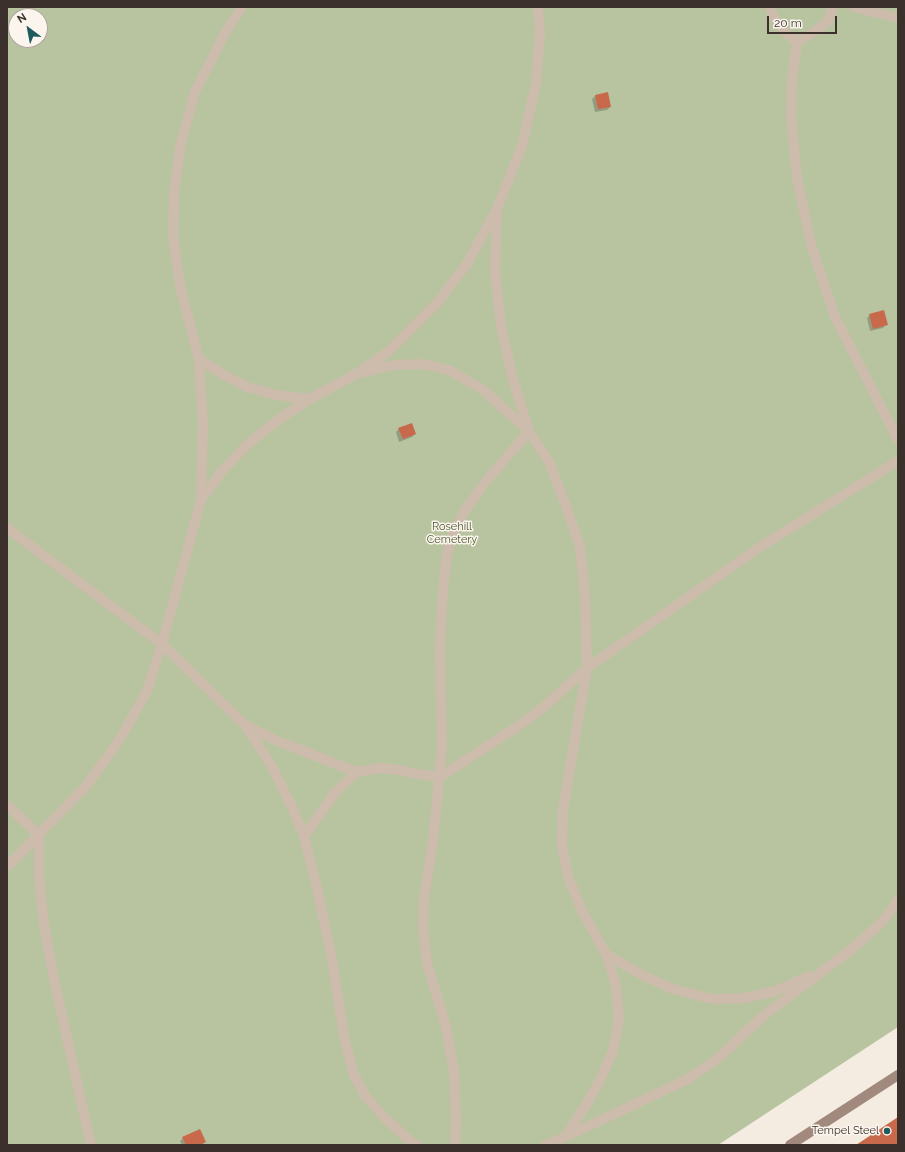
<!DOCTYPE html>
<style>
body{margin:0}
#map{position:relative;width:905px;height:1152px;overflow:hidden;background:#f4ebe1;font-family:Raleway,sans-serif}
canvas{display:block}
.frame{position:absolute;inset:0;border:8px solid #3b302b;pointer-events:none}
.north{position:absolute;left:8px;top:8px;width:40px;height:40px;box-sizing:border-box;background:#fbf5ee;border:1px solid #aea6a0;border-radius:50%;rotate:328deg;font-size:11px;font-weight:700;line-height:16px;text-align:center;color:#3b302b}
.north::after{content:'';display:block;margin:auto;width:14px;height:18px;background:#1f5a5e;clip-path:polygon(50% 0,100% 100%,50% 72%,0 100%)}
.scale{position:absolute;left:767px;top:16px;width:70px;height:18px;box-sizing:border-box;border:2px solid #3b302b;border-top:0;padding-left:5px;font-size:12px;line-height:14px;white-space:nowrap;color:#3b302b;-webkit-text-stroke:3px #fbf5ee;paint-order:stroke}
</style>
<div id="map">
<canvas width="905" height="1152"></canvas>
<div class="frame"></div>
<div class="north">N</div>
<div class="scale">20 m</div>
</div>
<script>
const c = document.querySelector('canvas').getContext('2d');
c.lineJoin = 'round';
function paint(path, color) {
  c.fillStyle = color;
  c.fill(path, 'evenodd');
}
function toPath(rows) {
  const path = new Path2D();
  for (const r of rows) {
    path.moveTo(r[0], r[1]);
    for (let i = 2; i < r.length; i += 2) path.lineTo(r[i], r[i + 1]);
  }
  return path;
}
function trace(path, color, width, dash) {
  c.strokeStyle = color;
  c.lineWidth = width;
  c.lineCap = dash ? 'butt' : 'round';
  c.setLineDash(dash || []);
  c.stroke(path);
}
function label(font, color, halo, rows, align = 'center') {
  c.font = font + ' Raleway,sans-serif';
  c.lineWidth = 3;
  c.setLineDash([]);
  c.textBaseline = 'middle';
  c.strokeStyle = halo;
  c.fillStyle = color;
  for (const [text, x, y, turn = 0] of rows) {
    c.save();
    c.translate(x, y);
    c.rotate((+turn || 0) * Math.PI / 180);
    c.textAlign = isNaN(turn) ? turn : align;
    if (halo) c.strokeText(text, 0, 0);
    c.fillText(text, 0, 0);
    c.restore();
  }
}
const green = toPath([
 [7,7,898,7,898,1027,718,1145,7,1145],
 [16,16,40,16,40,40,16,40]
]);
const shadow = toPath([
 [595,96,610,107,607,110,595,112,592,99],
 [870,315,886,324,883,328,870,331,867,318],
 [399,429,415,434,412,437,399,442,396,432],
 [183,1138,205,1142,202,1145,182,1145,180,1141]
]);
const building = toPath([
 [608,92,611,107,598,109,595,95],
 [884,310,888,325,873,329,869,314],
 [412,423,416,434,403,439,398,428],
 [898,1117,898,1145,856,1145],
 [200,1129,206,1142,199,1145,186,1145,182,1137]
]);
const lane = toPath([
 [538,7,540,32,536,84,522,146,497,209,495,271,501,326,512,376,529,431,549,462,566,506,580,547,585,595,587,668,563,809,562,845,568,876,582,911,606,954,616,985,619,1019,613,1051,601,1078,585,1107,565,1137,546,1145],
 [770,7,773,16,784,31,797,42,792,80,791,116,797,178,812,248,835,317,898,440],
 [854,7,898,18],
 [797,42,814,32,828,21,833,7],
 [199,359,224,375,247,387,277,395,310,399,356,374,389,351,437,303,466,265,496,211],
 [356,374,394,365,423,364,449,370,483,390,529,431,483,485,464,512,453,532,446,559,442,605,440,649,442,746,433,841,424,898,423,928,427,963,446,1027,454,1072,456,1121,455,1145],
 [201,500,223,470,248,444,282,417,310,399],
 [7,528,162,644,245,725,273,739,356,772,379,768,400,770,417,774,440,777,517,727,546,705,587,668,757,549,898,461],
 [246,726,271,765,292,807,304,836,317,888,331,954,345,1041,354,1075,366,1097,384,1117,410,1141,417,1145],
 [7,805,39,835,39,876,44,925,55,984,91,1145],
 [304,836,335,793,356,772],
 [7,867,87,785,118,742,146,693,162,644,201,500,203,423,199,359,181,291,173,236,174,192,181,143,195,92,224,35,242,7],
 [606,954,642,975,673,989,712,999,745,998,776,991,809,976],
 [565,1137,686,1080,716,1060,763,1016,852,949,883,921,898,900]
]);
const secondary = toPath([
 [790,1145,898,1075]
]);
const markers = [
 [887,1131,4,"#1f5a5e"]
];
const parkNames = [
 ["Rosehill",452,527],
 ["Cemetery",452,540]
];
const poiNames = [
 ["Tempel Steel",879,1131]
];
paint(green, '#b8c4a0');
paint(shadow, '#0003');
paint(building, '#c8694b');
trace(lane, '#cdbbac', 10);
trace(secondary, '#a18a7d', 10);
for (const [x, y, r, color] of markers) {
  const dot = new Path2D();
  dot.arc(x, y, r, 0, 2 * Math.PI);
  c.fillStyle = color;
  c.fill(dot);
  trace(dot, '#fbf5ee', 1.5);
}
label('11px', '#4a5a2e', '#fbf5ee', parkNames);
label('11px', '#3b302b', '#fbf5ee', poiNames, 'right');
</script>
